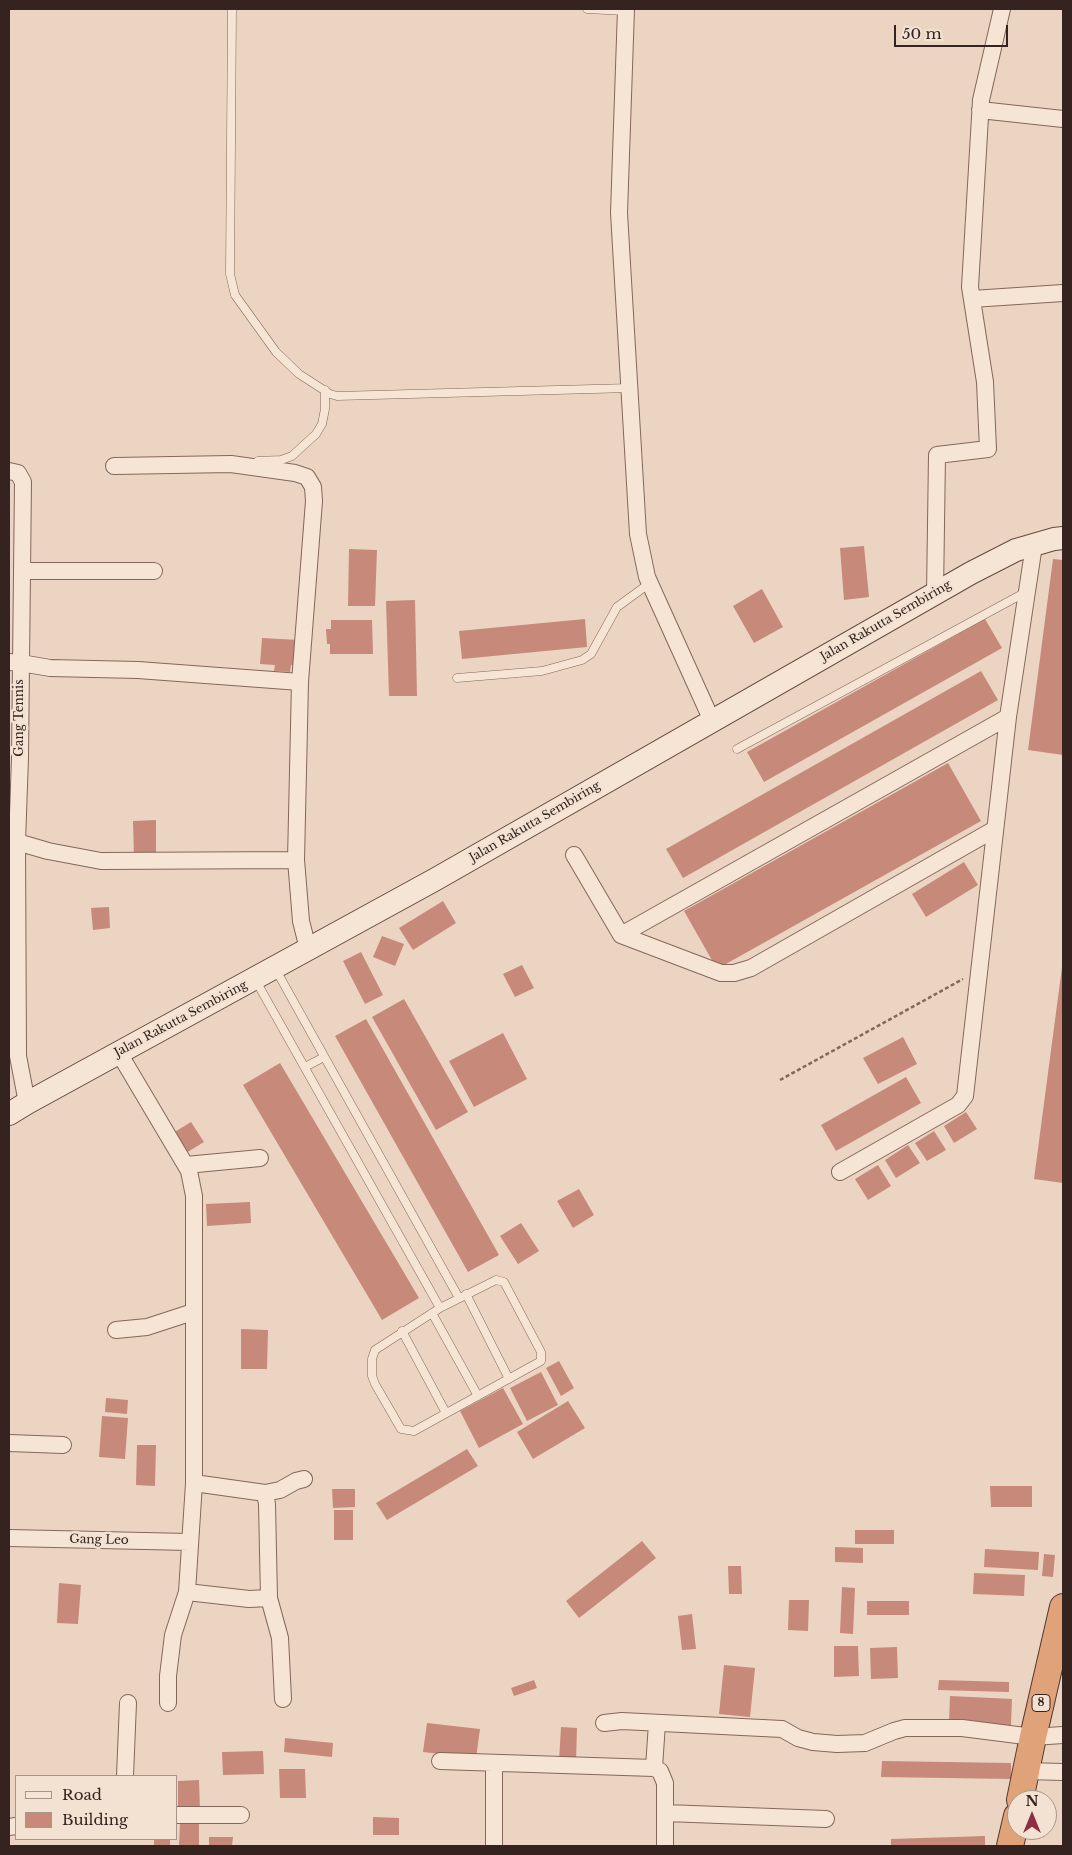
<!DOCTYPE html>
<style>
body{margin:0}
#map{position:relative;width:1072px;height:1855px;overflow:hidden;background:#ebd5c2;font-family:"Libre Baskerville",serif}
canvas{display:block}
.frame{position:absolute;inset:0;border:10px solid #34231e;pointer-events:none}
.legend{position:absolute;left:15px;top:1775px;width:162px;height:65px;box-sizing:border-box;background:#f3e1d1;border:1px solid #a79589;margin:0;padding:6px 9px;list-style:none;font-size:15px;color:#34231e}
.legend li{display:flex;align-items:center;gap:10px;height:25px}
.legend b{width:25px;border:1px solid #a79589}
.north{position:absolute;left:1007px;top:1790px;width:50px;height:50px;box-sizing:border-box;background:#f3e1d1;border:1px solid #a79589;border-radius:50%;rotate:0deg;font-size:14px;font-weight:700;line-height:20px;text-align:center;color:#34231e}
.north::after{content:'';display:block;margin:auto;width:18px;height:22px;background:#8e2e44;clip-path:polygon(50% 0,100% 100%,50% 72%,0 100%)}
.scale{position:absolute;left:894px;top:25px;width:114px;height:22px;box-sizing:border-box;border:2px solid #34231e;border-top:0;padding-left:6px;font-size:15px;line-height:18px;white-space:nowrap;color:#34231e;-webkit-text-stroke:4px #f3e1d1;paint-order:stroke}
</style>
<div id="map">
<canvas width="1072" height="1855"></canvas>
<div class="frame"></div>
<ul class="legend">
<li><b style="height:6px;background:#f6e4d4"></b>Road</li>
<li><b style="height:14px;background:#c6897a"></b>Building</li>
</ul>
<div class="north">N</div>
<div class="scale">50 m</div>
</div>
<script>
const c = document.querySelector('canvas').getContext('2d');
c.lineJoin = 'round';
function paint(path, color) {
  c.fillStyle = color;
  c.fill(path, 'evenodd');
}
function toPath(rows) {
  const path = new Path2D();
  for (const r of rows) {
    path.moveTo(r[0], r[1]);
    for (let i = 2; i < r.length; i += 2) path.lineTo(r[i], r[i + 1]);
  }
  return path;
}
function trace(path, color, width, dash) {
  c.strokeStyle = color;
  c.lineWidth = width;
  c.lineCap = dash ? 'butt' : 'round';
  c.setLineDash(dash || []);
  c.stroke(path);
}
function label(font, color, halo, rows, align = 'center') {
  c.font = font + ' "Libre Baskerville",serif';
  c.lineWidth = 5;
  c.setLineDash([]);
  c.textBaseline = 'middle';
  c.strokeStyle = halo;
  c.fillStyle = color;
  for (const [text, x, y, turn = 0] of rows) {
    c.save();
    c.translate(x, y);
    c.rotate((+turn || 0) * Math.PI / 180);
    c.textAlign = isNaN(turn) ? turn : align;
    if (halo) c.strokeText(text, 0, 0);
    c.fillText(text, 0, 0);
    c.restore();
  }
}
const building = toPath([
 [864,546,869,597,844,600,840,548],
 [349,549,377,550,375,606,348,606],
 [1053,559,1063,560,1063,755,1028,750],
 [762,589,783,627,754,643,733,606],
 [415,600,417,696,389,696,386,601],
 [585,619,587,647,462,659,459,631],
 [985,619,1002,648,764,782,747,752],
 [331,620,372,620,373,654,330,654,330,644,327,644,326,629,331,629],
 [262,638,299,640,297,665,291,665,290,672,274,671,275,665,260,664],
 [981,671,998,700,683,878,666,849],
 [948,763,981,821,717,969,684,911],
 [156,820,156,857,134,857,133,821],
 [964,862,978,885,926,917,912,894],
 [443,901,456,923,413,950,399,928],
 [109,907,110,928,93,930,91,908],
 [382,936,404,944,395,966,373,957],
 [361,952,383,995,365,1004,343,961],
 [522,965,534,988,515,997,503,974],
 [1062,967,1063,967,1063,1183,1034,1179],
 [404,999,468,1112,436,1130,372,1017],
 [366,1019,499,1255,468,1272,335,1036],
 [503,1033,527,1079,474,1107,449,1061],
 [903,1037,917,1064,878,1084,863,1058],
 [280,1063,419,1298,382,1320,243,1085],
 [906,1077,921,1103,836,1151,821,1125],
 [966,1112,977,1129,954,1143,944,1126],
 [191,1122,204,1142,186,1153,173,1133],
 [934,1131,946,1150,927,1161,915,1143],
 [908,1145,920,1163,896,1178,885,1160],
 [878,1165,891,1186,868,1200,855,1179],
 [579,1189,594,1215,573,1228,557,1201],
 [250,1202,251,1223,207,1226,206,1204],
 [521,1223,539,1251,518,1264,500,1236],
 [241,1329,268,1330,267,1369,241,1369],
 [559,1361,574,1388,561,1396,546,1368],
 [541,1372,558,1405,527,1421,510,1388],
 [503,1388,523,1424,479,1448,460,1411],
 [106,1398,128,1400,127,1414,105,1412],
 [568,1401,585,1428,533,1459,517,1432],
 [102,1416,128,1418,125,1459,99,1457],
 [137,1445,156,1445,155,1486,136,1485],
 [467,1449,478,1466,387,1520,376,1503],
 [990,1486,1032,1486,1032,1507,991,1507],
 [332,1489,355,1489,355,1507,333,1508],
 [334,1510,353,1510,353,1540,334,1540],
 [855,1530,894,1530,894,1544,855,1544],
 [642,1541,656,1558,579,1618,566,1601],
 [835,1547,863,1548,863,1563,835,1562],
 [985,1549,1039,1552,1038,1570,984,1567],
 [1044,1554,1055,1555,1053,1577,1042,1576],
 [728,1566,741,1566,742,1594,729,1594],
 [974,1573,1025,1575,1024,1596,973,1594],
 [59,1583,81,1585,78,1624,57,1623],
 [842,1587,855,1588,853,1634,840,1633],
 [789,1600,809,1600,808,1631,788,1630],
 [867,1601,909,1601,909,1615,867,1615],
 [692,1614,696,1649,682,1650,678,1616],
 [834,1646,858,1646,859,1676,834,1677],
 [897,1647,898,1678,871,1679,870,1648],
 [724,1665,755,1668,750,1717,719,1714],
 [534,1680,537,1688,514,1696,511,1688],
 [939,1680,1009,1682,1009,1692,938,1690],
 [950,1696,1012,1699,1011,1725,949,1723],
 [427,1723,480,1729,476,1758,423,1752],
 [561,1727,577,1728,576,1762,559,1761],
 [285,1738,333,1743,332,1757,284,1752],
 [263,1751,264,1774,223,1775,222,1752],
 [882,1761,1011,1763,1011,1779,881,1777],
 [279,1769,305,1769,306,1798,280,1798],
 [199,1780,200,1812,178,1812,178,1781],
 [373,1817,399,1818,399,1835,373,1835],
 [180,1823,199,1823,199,1846,179,1846],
 [985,1836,985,1846,891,1846,891,1839],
 [209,1837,233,1837,232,1846,209,1846],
 [154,1839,170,1839,170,1846,154,1846]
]);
const path = toPath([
 [780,1080,963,979]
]);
const service = toPath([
 [232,9,230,274,235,295,276,352,299,374,330,394,337,396,630,388],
 [587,9,626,11],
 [258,461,281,460,292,456,316,434,322,424,325,409,325,390],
 [457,678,542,671,582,660,591,654,617,607,650,583],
 [737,749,1026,592],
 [276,970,459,1298],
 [256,981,440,1308],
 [305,1067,324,1057],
 [496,1280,504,1282,541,1352,541,1361,414,1431,401,1429,375,1384,372,1376,372,1359,375,1350,440,1308,496,1280],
 [466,1294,509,1379],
 [432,1313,478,1396],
 [402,1331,446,1413]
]);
const minor = toPath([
 [626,9,619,213,638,534,647,577,712,721],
 [980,110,1063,119],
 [972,299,1063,293],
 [114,466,231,464,295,473,307,477,313,487,314,501,300,682,296,860,301,921,308,949],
 [9,471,18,473,23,482,21,663,50,668,138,670,300,682],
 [23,571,154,571],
 [935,594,937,455,988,449,985,382,970,287,981,100,1002,9],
 [9,662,21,663,20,758,17,842,18,1056,27,1103],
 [995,829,751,968,734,973,721,973,621,935,1008,717],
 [9,842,17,842,48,851,101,861,296,860],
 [574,855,621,935],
 [119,1053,189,1171,194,1196,194,1483,187,1592,173,1635,168,1676,168,1703],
 [186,1165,260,1158],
 [840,1172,958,1105,965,1096,1008,717,1034,545],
 [116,1330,147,1327,193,1312],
 [9,1443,63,1445],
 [194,1483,265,1493,267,1504,269,1598,280,1638,283,1699],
 [265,1493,280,1490,296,1481,304,1479],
 [9,1538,189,1542],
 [187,1592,249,1599,269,1598],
 [604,1723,622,1721,782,1729,798,1738,813,1742,837,1744,865,1743,894,1731,905,1728,962,1728,1033,1737,1063,1735],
 [657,1723,654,1768,660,1771,665,1783,665,1846],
 [440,1761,654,1768],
 [494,1764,494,1846],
 [1026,1771,1063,1772],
 [125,1776,128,1703],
 [666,1813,826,1819],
 [176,1815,241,1815],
 [9,1827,16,1826]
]);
const secondary = toPath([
 [9,1114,27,1103,436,879,971,573,1016,550,1054,539,1063,538]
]);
const trunk = toPath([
 [1020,1800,1033,1737,1063,1607],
 [1010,1846,1017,1816]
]);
const shields = [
 [1041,1703,18]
];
const shieldNames = [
 ["8",1041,1703]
];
const streetNames = [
 ["Jalan Rakutta Sembiring",886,621,-30],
 ["Gang Tennis",20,718,-90],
 ["Jalan Rakutta Sembiring",535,822,-30],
 ["Jalan Rakutta Sembiring",181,1019,-28],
 ["Gang Leo",99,1540,1]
];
paint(building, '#c6897a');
trace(service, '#83675a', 9);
trace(minor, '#83675a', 18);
trace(secondary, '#65483e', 24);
trace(trunk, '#51372e', 28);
trace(path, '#83675a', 2.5, [4, 2.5]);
trace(service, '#f6e4d4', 8);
trace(minor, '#f6e4d4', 16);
trace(secondary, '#f6e4d4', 22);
trace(trunk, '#e0a279', 26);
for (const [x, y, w] of shields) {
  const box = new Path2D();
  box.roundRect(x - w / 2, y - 8.5, w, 17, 4);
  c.fillStyle = '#f3e1d1';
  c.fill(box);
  trace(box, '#34231e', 1);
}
label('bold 11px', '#34231e', null, shieldNames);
label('12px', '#34231e', '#f3e1d1', streetNames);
</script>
